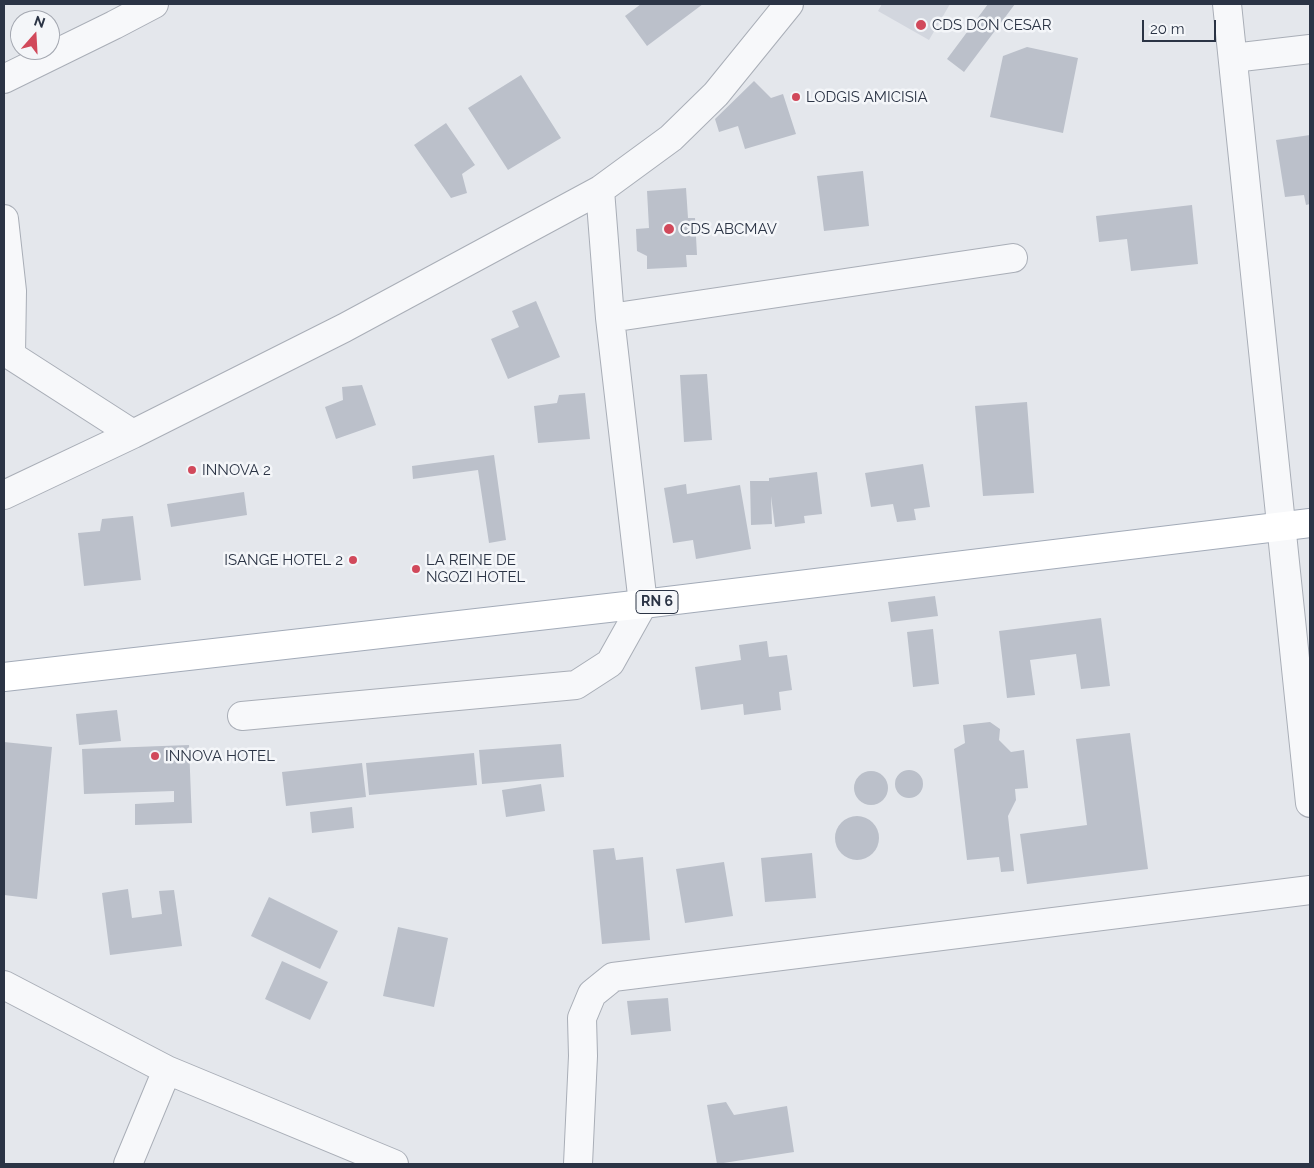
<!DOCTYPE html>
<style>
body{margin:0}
#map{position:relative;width:1314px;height:1168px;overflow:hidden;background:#e4e7ec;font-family:Raleway,sans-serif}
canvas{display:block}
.frame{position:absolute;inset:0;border:5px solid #2b3445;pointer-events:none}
.north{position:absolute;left:10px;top:10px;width:50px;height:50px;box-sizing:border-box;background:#f4f6f9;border:1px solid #a4a8b1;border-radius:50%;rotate:19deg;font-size:14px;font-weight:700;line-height:20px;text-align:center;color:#2b3445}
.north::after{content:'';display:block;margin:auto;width:18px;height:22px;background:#d1495b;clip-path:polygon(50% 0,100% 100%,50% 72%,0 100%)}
.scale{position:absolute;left:1142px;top:20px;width:74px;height:22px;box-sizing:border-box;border:2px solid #2b3445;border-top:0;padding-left:6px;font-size:15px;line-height:18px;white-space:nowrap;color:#2b3445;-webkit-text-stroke:4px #f4f6f9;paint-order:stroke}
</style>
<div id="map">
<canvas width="1314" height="1168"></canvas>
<div class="frame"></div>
<div class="north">N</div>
<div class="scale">20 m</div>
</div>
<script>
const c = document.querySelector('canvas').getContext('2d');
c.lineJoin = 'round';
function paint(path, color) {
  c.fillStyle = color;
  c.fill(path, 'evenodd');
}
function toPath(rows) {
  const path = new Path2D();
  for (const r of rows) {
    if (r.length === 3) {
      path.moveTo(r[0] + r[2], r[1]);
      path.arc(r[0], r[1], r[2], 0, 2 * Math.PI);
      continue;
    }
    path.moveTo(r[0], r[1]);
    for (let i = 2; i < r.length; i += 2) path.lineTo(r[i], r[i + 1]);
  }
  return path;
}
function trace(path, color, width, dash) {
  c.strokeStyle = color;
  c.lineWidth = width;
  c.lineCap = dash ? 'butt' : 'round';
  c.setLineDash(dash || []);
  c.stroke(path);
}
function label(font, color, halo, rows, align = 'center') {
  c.font = font + ' Raleway,sans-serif';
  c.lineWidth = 5;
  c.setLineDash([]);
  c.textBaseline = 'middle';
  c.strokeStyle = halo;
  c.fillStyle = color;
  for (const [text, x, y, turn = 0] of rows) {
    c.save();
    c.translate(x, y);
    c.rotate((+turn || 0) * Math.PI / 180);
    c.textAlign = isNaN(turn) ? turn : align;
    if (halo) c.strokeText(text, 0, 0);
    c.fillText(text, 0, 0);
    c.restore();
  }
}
const built = toPath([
 [882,4,950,4,929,40,878,11]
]);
const building = toPath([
 [641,4,703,4,647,46,625,16],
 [988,4,1015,4,964,72,947,59],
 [1027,47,1078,58,1063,133,990,117,1003,56],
 [521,75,561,138,508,170,468,108],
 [754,81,771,98,783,94,796,134,745,149,738,126,719,132,715,119],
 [446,123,475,165,462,174,467,193,451,198,414,145],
 [1310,135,1310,204,1306,205,1304,195,1285,197,1276,140],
 [863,171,869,226,824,231,817,176],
 [686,188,688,218,695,218,697,255,686,255,687,267,647,269,647,256,637,251,636,229,649,228,647,191],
 [1192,205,1198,264,1131,271,1127,239,1099,242,1096,216],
 [536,301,560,357,508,379,491,339,519,327,512,311],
 [707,374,712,440,684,442,680,375],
 [362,385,376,425,336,439,325,407,343,400,342,387],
 [585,393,590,439,538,443,534,406,557,403,559,395],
 [1027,402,1034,493,983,496,975,406],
 [494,455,506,540,489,543,478,470,413,479,412,466],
 [923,464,930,507,914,509,916,520,897,522,893,504,871,507,865,473],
 [817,472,822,514,804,516,805,523,775,527,771,496,772,524,751,525,750,481,769,481,769,478],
 [686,484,687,494,740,485,751,549,696,559,693,540,673,543,664,488],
 [244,492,247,515,171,527,167,504],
 [133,516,141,580,84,586,78,533,100,531,102,519],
 [935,596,938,616,891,622,888,602],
 [1101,618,1110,686,1081,689,1076,654,1030,660,1035,695,1007,698,999,631],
 [933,629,939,684,913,687,907,632],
 [767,641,769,657,787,655,792,690,779,692,781,710,744,715,743,704,701,710,695,667,741,660,739,645],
 [117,710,121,741,79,745,76,714],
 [990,722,1000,729,999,740,1011,752,1024,750,1028,788,1015,789,1016,800,1008,816,1014,871,1001,872,999,857,967,860,954,749,965,743,963,725],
 [1130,733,1148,869,1027,884,1020,834,1087,825,1076,739],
 [4,742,52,747,37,899,4,895],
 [561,744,564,777,482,784,479,750],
 [189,745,192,823,135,825,135,804,174,802,174,791,84,794,82,749],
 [474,753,477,785,369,795,366,763],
 [362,763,366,797,286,806,282,772],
 [909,784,14],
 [871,788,17],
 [541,784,545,811,506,817,502,790],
 [352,807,354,828,312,833,310,812],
 [857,838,22],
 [614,848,616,860,643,857,650,940,602,944,593,850],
 [812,853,816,898,765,902,761,858],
 [724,862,733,916,685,923,676,869],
 [128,889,132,918,162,914,159,891,174,890,182,946,110,955,102,893],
 [269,897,338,931,320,969,251,936],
 [398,927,448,938,434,1007,383,996],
 [282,961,328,982,310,1020,265,999],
 [668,998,671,1031,631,1035,627,1001],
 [726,1102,734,1115,787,1106,794,1152,717,1164,707,1105]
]);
const minor = toPath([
 [1227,4,1310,803],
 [1233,58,1310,49],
 [4,79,114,25,154,4],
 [4,219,12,291,11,354],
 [610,318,1013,258],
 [4,351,133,434],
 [4,495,133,434,344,328,600,190,671,138,716,94,789,4],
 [242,716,576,685,610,663,643,604,610,318,600,190],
 [4,985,167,1070,394,1164],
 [128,1164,167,1070],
 [578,1164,583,1056,582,1018,592,994,613,977,1310,890]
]);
const major = toPath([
 [4,677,643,604,1310,523]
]);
const markers = [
 [921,25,6,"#d1495b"],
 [796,97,5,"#d1495b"],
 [669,229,6,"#d1495b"],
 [192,470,5,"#d1495b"],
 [353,560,5,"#d1495b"],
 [416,569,5,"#d1495b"],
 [155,756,5,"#d1495b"]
];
const shields = [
 [657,602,42]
];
const shieldNames = [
 ["RN 6",657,602]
];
const poiNames = [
 ["CDS DON CESAR",932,25],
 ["LODGIS AMICISIA",806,97],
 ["CDS ABCMAV",680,229],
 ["INNOVA 2",202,470],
 ["ISANGE HOTEL 2",343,560,"right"],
 ["LA REINE DE",426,560],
 ["NGOZI HOTEL",426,577],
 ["INNOVA HOTEL",165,756]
];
paint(built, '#d2d6de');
paint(building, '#bbc0ca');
trace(minor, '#a9aeb7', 30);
trace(major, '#a3abb8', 30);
trace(minor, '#f7f8fa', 28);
trace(major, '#fff', 28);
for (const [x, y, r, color] of markers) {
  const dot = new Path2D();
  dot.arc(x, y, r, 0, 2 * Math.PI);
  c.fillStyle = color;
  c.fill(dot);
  trace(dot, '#f4f6f9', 2);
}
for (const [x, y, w] of shields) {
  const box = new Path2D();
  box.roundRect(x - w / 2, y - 11.5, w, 23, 4);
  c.fillStyle = '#f4f6f9';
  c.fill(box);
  trace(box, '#2b3445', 1);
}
label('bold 14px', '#2b3445', null, shieldNames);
label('15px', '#2b3445', '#f4f6f9', poiNames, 'left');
</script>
